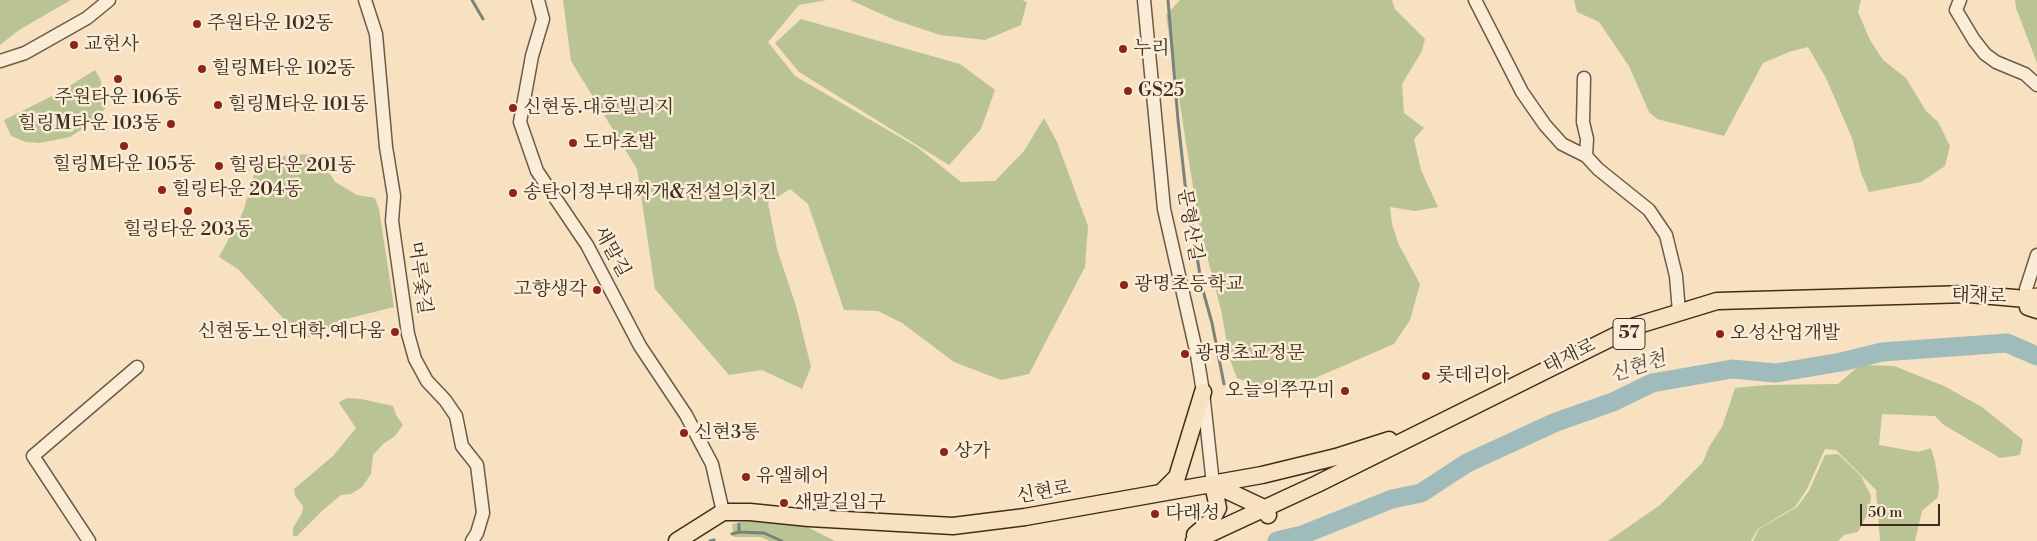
<!DOCTYPE html>
<meta charset="utf-8">
<style>
body{margin:0}
#map{position:relative;width:2037px;height:541px;overflow:hidden;background:#f7e1c0;font-family:"Libre Bodoni",serif}
canvas{display:block}
.scale{position:absolute;left:1860px;top:504px;width:80px;height:22px;box-sizing:border-box;border:2px solid #3d2e1e;border-top:0;padding-left:6px;font-size:15px;line-height:18px;white-space:nowrap;color:#3d2e1e;-webkit-text-stroke:4px #faecd6;paint-order:stroke}
</style>
<div id="map">
<canvas width="2037" height="541"></canvas>
<div class="scale">50 m</div>
</div>
<script>
const c = document.querySelector('canvas').getContext('2d');
c.lineJoin = 'round';
function paint(path, color) {
  c.fillStyle = color;
  c.fill(path, 'evenodd');
}
function toPath(rows) {
  const path = new Path2D();
  for (const r of rows) {
    path.moveTo(r[0], r[1]);
    for (let i = 2; i < r.length; i += 2) path.lineTo(r[i], r[i + 1]);
  }
  return path;
}
function trace(path, color, width, dash) {
  c.strokeStyle = color;
  c.lineWidth = width;
  c.lineCap = dash ? 'butt' : 'round';
  c.setLineDash(dash || []);
  c.stroke(path);
}
function label(font, color, halo, rows, align = 'center') {
  c.font = font + ' "Libre Bodoni","Noto Serif KR",serif';
  c.lineWidth = 5;
  c.setLineDash([]);
  c.textBaseline = 'middle';
  c.strokeStyle = halo;
  c.fillStyle = color;
  for (const [text, x, y, turn = 0] of rows) {
    c.save();
    c.translate(x, y);
    c.rotate((+turn || 0) * Math.PI / 180);
    c.textAlign = isNaN(turn) ? turn : align;
    if (halo) c.strokeText(text, 0, 0);
    c.fillText(text, 0, 0);
    c.restore();
  }
}
const green = toPath([
 [0,0,71,0,19,30,0,45],
 [563,0,827,0,799,5,768,42,795,76,917,147,961,182,995,181,1024,151,1044,118,1057,142,1088,226,1085,267,1029,374,1001,380,954,362,902,323,878,311,844,310,808,204,790,189,768,203,777,249,796,306,811,367,802,389,762,370,729,375,655,289,637,169,571,61],
 [850,0,1022,0,1027,2,1021,25,985,40,940,35,895,20],
 [1180,0,1392,0,1395,9,1425,39,1422,51,1402,84,1404,113,1424,128,1414,139,1421,170,1438,207,1415,211,1390,207,1392,224,1399,245,1420,284,1410,320,1394,344,1308,381,1268,389,1237,378,1229,357,1222,314,1200,229,1189,162,1166,15],
 [1574,0,1861,0,1858,12,1870,40,1883,60,1906,78,1926,111,1938,122,1950,146,1945,166,1921,182,1869,192,1861,173,1852,138,1826,78,1808,47,1789,52,1763,63,1724,136,1657,119,1649,112,1629,66,1599,22,1577,12],
 [2015,0,2037,0,2037,63,2016,8],
 [801,19,960,64,995,90,981,129,949,165,799,72,775,43],
 [95,70,100,79,106,98,105,109,85,127,70,137,40,143,26,142,11,136,4,120,60,92],
 [311,154,329,172,335,182,357,195,375,198,379,209,394,307,346,319,303,340,238,269,219,257,243,212,256,168,282,156],
 [1860,365,1894,366,1944,386,1982,407,2023,440,2020,455,2000,458,1944,425,1935,416,1882,414,1879,445,1918,452,1931,448,1935,462,1939,486,1938,497,1922,511,1915,541,1880,541,1876,490,1836,450,1825,449,1807,489,1795,507,1758,529,1751,541,1608,541,1660,505,1703,462,1709,447,1722,427,1735,388,1767,385,1838,384],
 [348,398,361,399,393,406,396,415,403,425,395,436,383,444,373,455,371,474,362,487,351,494,341,495,323,510,297,536,293,536,293,528,302,513,303,506,295,496,294,489,333,456,356,428,339,403,342,400],
 [1838,454,1861,476,1871,496,1869,511,1858,532,1844,535,1838,541,1753,541,1759,529,1797,507,1809,491,1825,455],
 [747,521,777,522,807,527,835,541,770,541,760,537,734,537,732,524]
]);
const stream = toPath([
 [472,0,483,19],
 [1168,0,1178,120,1185,184,1202,287,1212,323,1224,384],
 [739,524,739,532],
 [732,534,739,532,764,533,782,541],
 [710,541,714,540]
]);
const river = toPath([
 [1277,541,1302,535,1392,499,1421,493,1467,463,1556,422,1613,402,1652,383,1732,369,1776,373,1841,362,1882,352,2007,343,2037,356]
]);
const minor = toPath([
 [365,0,376,34,386,147,394,196,392,221,408,334,415,359,427,381,445,400,456,416,462,446,477,465,483,513,477,533,472,541],
 [538,0,543,19,532,56,520,122,537,171,587,245,640,346,686,415,712,464,723,512],
 [1144,0,1164,209,1197,355,1203,392,1213,484],
 [1475,0,1522,92,1545,125,1562,144,1586,156,1598,169,1649,210,1666,235,1676,276,1679,312],
 [1960,0,1956,10,1974,40,1985,54,1996,62,2025,74,2037,85],
 [0,61,25,53,87,18,109,0],
 [1584,78,1583,122,1587,139,1586,156],
 [2026,299,2026,289,2037,255],
 [89,541,33,456,137,367]
]);
const major = toPath([
 [1213,484,1264,508,1268,515],
 [1162,492,1177,477,1203,392],
 [1195,535,1211,521,1218,508,1213,484],
 [677,541,723,512,750,512,809,518,953,526,1025,517,1262,475,1336,457,1389,440],
 [1194,541,1317,484,1635,326,1717,301,1969,294,2026,299,2028,307,2037,310]
]);
const highway = toPath([
 [2026,299,2037,298]
]);
const markers = [
 [197,24,5,"#8f2418"],
 [74,45,5,"#8f2418"],
 [1123,49,5,"#8f2418"],
 [202,69,5,"#8f2418"],
 [118,79,5,"#8f2418"],
 [1128,91,5,"#8f2418"],
 [218,105,5,"#8f2418"],
 [513,108,5,"#8f2418"],
 [171,124,5,"#8f2418"],
 [573,143,5,"#8f2418"],
 [124,146,5,"#8f2418"],
 [219,166,5,"#8f2418"],
 [162,190,5,"#8f2418"],
 [513,193,5,"#8f2418"],
 [188,211,5,"#8f2418"],
 [1124,285,5,"#8f2418"],
 [597,290,5,"#8f2418"],
 [395,332,5,"#8f2418"],
 [1720,334,5,"#8f2418"],
 [1185,354,5,"#8f2418"],
 [1426,376,5,"#8f2418"],
 [1345,391,5,"#8f2418"],
 [684,433,5,"#8f2418"],
 [944,452,5,"#8f2418"],
 [746,477,5,"#8f2418"],
 [784,503,5,"#8f2418"],
 [1155,514,5,"#8f2418"]
];
const shields = [
 [1629,334,32]
];
const shieldNames = [
 ["57",1629,334]
];
const poiNames = [
 ["주원타운 102동",207,24],
 ["교헌사",84,45],
 ["누리",1133,49],
 ["힐링M타운 102동",212,69],
 ["GS25",1138,91],
 ["주원타운 106동",118,98,"center"],
 ["힐링M타운 101동",228,105],
 ["신현동.대호빌리지",523,108],
 ["힐링M타운 103동",161,124,"right"],
 ["도마초밥",583,143],
 ["힐링M타운 105동",124,165,"center"],
 ["힐링타운 201동",229,166],
 ["힐링타운 204동",172,190],
 ["송탄이정부대찌개&전설의치킨",523,193],
 ["힐링타운 203동",188,230,"center"],
 ["광명초등학교",1134,285],
 ["고향생각",587,290,"right"],
 ["신현동노인대학.예다움",385,332,"right"],
 ["오성산업개발",1730,334],
 ["광명초교정문",1195,354],
 ["롯데리아",1436,376],
 ["오늘의쭈꾸미",1335,391,"right"],
 ["신현3통",694,433],
 ["상가",954,452],
 ["유엘헤어",756,477],
 ["새말길입구",794,503],
 ["다래성",1165,514]
];
const streetNames = [
 ["문형산길",1189,225,80],
 ["새말길",611,252,61],
 ["머루숯길",419,278,82],
 ["태재로",1979,297,2],
 ["태재로",1570,357,-26],
 ["신현로",1044,493,-10]
];
const waterNames = [
 ["신현천",1638,368,-18]
];
paint(green, '#bac394');
trace(stream, '#78837c', 3);
trace(river, '#a0bbbb', 19);
trace(minor, '#6c5b46', 15);
trace(major, '#3d2e1e', 19);
trace(highway, '#3d2e1e', 21);
trace(minor, '#faecd6', 12);
trace(major, '#f7e1c0', 16);
trace(highway, '#f7e1c0', 19);
for (const [x, y, r, color] of markers) {
  const dot = new Path2D();
  dot.arc(x, y, r, 0, 2 * Math.PI);
  c.fillStyle = color;
  c.fill(dot);
  trace(dot, '#faecd6', 2);
}
for (const [x, y, w] of shields) {
  const box = new Path2D();
  box.roundRect(x - w / 2, y - 15.5, w, 31, 4);
  c.fillStyle = '#faecd6';
  c.fill(box);
  trace(box, '#3d2e1e', 1);
}
label('bold 18px', '#3d2e1e', null, shieldNames);
label('19px', '#3d2e1e', '#faecd6', poiNames, 'left');
label('19px', '#3d2e1e', '#faecd6', streetNames);
label('italic 20px', '#565145', '#faecd6', waterNames);
</script>
